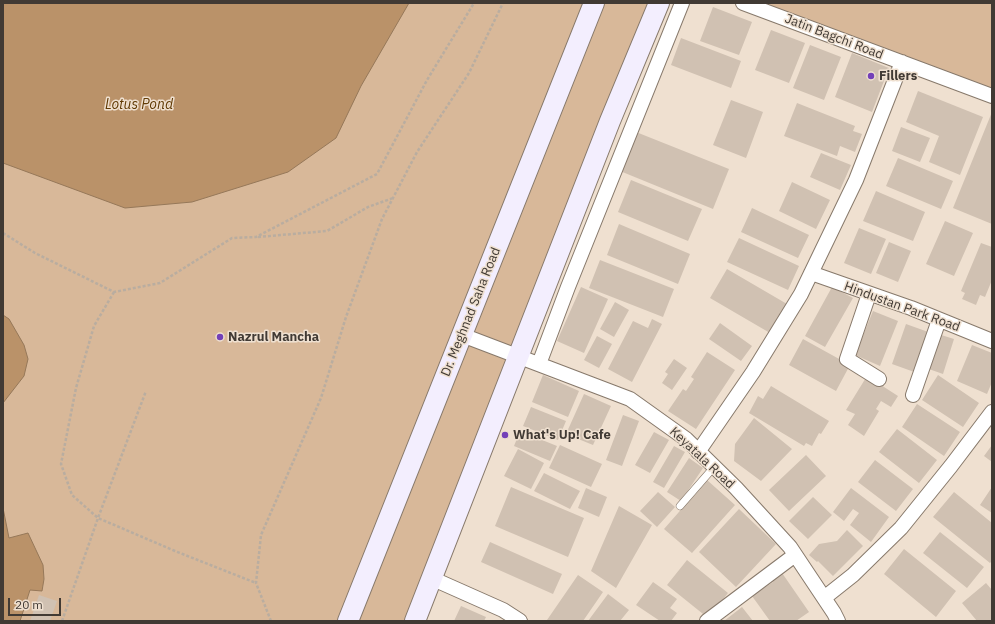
<!DOCTYPE html>
<style>
body{margin:0}
#map{position:relative;width:995px;height:624px;overflow:hidden;background:#efe0d0;font-family:"IBM Plex Sans",sans-serif}
canvas{display:block}
.frame{position:absolute;inset:0;border:4px solid #413a34;pointer-events:none}
.scale{position:absolute;left:8px;top:598px;width:53px;height:18px;box-sizing:border-box;border:2px solid #413a34;border-top:0;padding-left:5px;font-size:12px;line-height:14px;white-space:nowrap;color:#413a34;-webkit-text-stroke:3px #efe0d0;paint-order:stroke}
</style>
<div id="map">
<canvas width="995" height="624"></canvas>
<div class="frame"></div>
<div class="scale">20 m</div>
</div>
<script>
const c = document.querySelector('canvas').getContext('2d');
c.lineJoin = 'round';
function paint(path, color) {
  c.fillStyle = color;
  c.fill(path, 'evenodd');
}
function toPath(rows) {
  const path = new Path2D();
  for (const r of rows) {
    path.moveTo(r[0], r[1]);
    for (let i = 2; i < r.length; i += 2) path.lineTo(r[i], r[i + 1]);
  }
  return path;
}
function trace(path, color, width, dash) {
  c.strokeStyle = color;
  c.lineWidth = width;
  c.lineCap = dash ? 'butt' : 'round';
  c.setLineDash(dash || []);
  c.stroke(path);
}
function label(font, color, halo, rows, align = 'center') {
  c.font = font + ' "IBM Plex Sans",sans-serif';
  c.lineWidth = 3;
  c.setLineDash([]);
  c.textBaseline = 'middle';
  c.strokeStyle = halo;
  c.fillStyle = color;
  for (const [text, x, y, turn = 0] of rows) {
    c.save();
    c.translate(x, y);
    c.rotate((+turn || 0) * Math.PI / 180);
    c.textAlign = isNaN(turn) ? turn : align;
    if (halo) c.strokeText(text, 0, 0);
    c.fillText(text, 0, 0);
    c.restore();
  }
}
const green = toPath([
 [3,3,588,3,342,621,3,621],
 [601,3,653,3,409,621,349,621],
 [762,3,992,3,992,89]
]);
const water = toPath([
 [3,3,409,3,361,86,336,138,288,172,192,202,125,208,3,163,3,3],
 [3,315,9,319,24,345,28,359,24,376,3,403,3,315],
 [3,508,9,538,28,533,43,565,44,579,42,591,30,590,20,621,3,621,3,508]
]);
const building = toPath([
 [713,7,752,22,739,55,700,41],
 [771,30,805,43,789,83,755,70],
 [681,38,741,61,731,88,671,65],
 [810,45,841,57,824,100,793,88],
 [852,53,889,68,872,112,835,97],
 [918,91,983,117,960,175,929,162,939,136,906,122],
 [731,100,763,112,746,158,713,145],
 [797,103,855,126,853,131,862,134,855,152,840,146,837,156,784,136],
 [992,112,992,224,953,208],
 [901,127,930,138,920,162,892,151],
 [636,132,729,169,713,209,620,171],
 [821,153,851,165,840,190,810,177],
 [898,158,953,181,941,209,886,186],
 [631,180,702,209,688,241,618,212],
 [792,182,830,200,816,229,779,211],
 [876,191,925,212,913,241,863,221],
 [752,208,809,235,798,258,741,232],
 [945,221,973,233,954,276,926,264],
 [619,224,690,254,678,284,607,255],
 [859,228,886,239,871,274,844,263],
 [739,238,799,266,788,290,727,262],
 [889,242,911,251,898,282,876,273],
 [981,243,992,247,992,280,985,297,980,295,976,305,962,299,965,293,961,291],
 [600,260,674,289,663,317,589,288],
 [727,269,787,304,770,333,710,298],
 [581,287,608,299,584,353,557,341],
 [832,287,853,298,825,347,805,336],
 [615,302,629,310,614,337,600,329],
 [873,311,898,321,880,366,855,355],
 [652,319,662,324,632,382,608,369,633,321,648,328],
 [720,323,752,346,741,361,709,339],
 [906,324,931,333,917,373,892,364],
 [938,334,954,339,943,374,926,368],
 [597,336,612,344,599,368,584,360],
 [803,339,850,365,836,391,789,365],
 [972,345,992,353,992,382,987,394,957,381],
 [707,352,735,370,696,429,668,411,683,389,686,391,694,379,691,377],
 [674,359,687,368,672,390,662,383,668,374,665,372],
 [543,375,579,391,568,417,532,402],
 [938,375,979,403,963,427,922,400],
 [867,376,898,396,891,407,881,401,876,409,879,411,864,436,848,425,855,414,846,410],
 [771,386,829,421,821,434,819,433,812,446,806,443,804,446,749,413,758,396,763,399],
 [584,394,611,406,593,445,566,434],
 [917,404,960,432,944,456,902,427],
 [531,407,566,421,558,440,523,426],
 [623,415,639,421,622,466,606,460],
 [754,418,792,449,761,481,734,461,735,444],
 [897,429,937,460,919,483,879,452],
 [520,431,557,446,550,461,514,446],
 [654,432,669,440,650,473,635,465],
 [560,445,602,464,591,487,549,468],
 [992,445,992,462,984,456],
 [674,446,685,452,664,488,653,482],
 [518,449,544,463,531,489,504,476],
 [806,455,826,476,789,511,769,490],
 [689,458,703,468,681,501,667,492],
 [875,460,913,489,896,511,858,482],
 [544,473,580,491,570,509,534,491],
 [707,480,735,505,692,553,664,529],
 [511,487,584,518,568,557,495,526],
 [992,487,992,513,980,505],
 [586,488,607,497,599,517,578,508],
 [851,488,889,517,871,542,850,525,859,513,853,509,844,521,833,512],
 [658,492,675,507,657,527,640,511],
 [954,492,992,523,992,561,990,563,933,517],
 [813,497,832,515,808,539,789,521],
 [619,506,652,525,616,588,591,571],
 [739,509,776,544,736,587,699,552],
 [847,530,863,546,833,576,818,561,817,562,809,555,819,544,837,541],
 [940,532,984,567,967,588,923,553],
 [490,542,562,574,553,594,481,562],
 [904,549,956,591,936,617,884,574],
 [687,560,728,593,708,618,667,585],
 [780,570,809,612,796,621,770,621,752,596,773,582,769,577],
 [578,575,603,592,583,621,548,621,547,620],
 [653,582,677,599,670,608,677,613,671,621,660,621,636,605],
 [986,583,992,590,992,621,977,621,962,603],
 [608,594,629,610,620,621,588,621],
 [39,595,57,601,50,621,30,621],
 [461,606,486,617,484,621,454,621],
 [742,607,753,621,724,621]
]);
const path = toPath([
 [3,233,35,253,114,292,160,283,232,238,256,237,377,174,427,80,474,3],
 [258,237,327,231,368,207,393,198],
 [114,292,94,326,76,388,61,464,72,495,98,518,175,551,256,583],
 [62,621,98,518,146,391],
 [271,621,256,583,261,535,321,398,346,317,382,219,417,152,469,73,503,3]
]);
const lane = toPath([
 [680,506,714,467]
]);
const street = toPath([
 [743,3,992,96],
 [811,273,911,308,992,341],
 [869,294,847,359,879,379],
 [462,335,630,399,686,439,736,488,790,547,834,613,838,621],
 [539,364,568,287,682,3],
 [913,395,939,320],
 [698,452,753,372,801,294,856,180,902,62],
 [431,578,503,610,520,621],
 [824,598,853,575,901,528,951,466,992,412],
 [707,621,795,555]
]);
const secondary = toPath([
 [348,621,594,3],
 [415,621,610,121,659,3]
]);
const markers = [
 [871,76,4,"#7340b8"],
 [220,337,4,"#7340b8"],
 [505,435,4,"#7340b8"]
];
const streetNames = [
 ["Jatin Bagchi Road",834,37,21],
 ["Hindustan Park Road",902,307,20],
 ["Dr. Meghnad Saha Road",471,312,-68],
 ["Keyatala Road",702,458,43]
];
const poiNames = [
 ["Fillers",879,76],
 ["Nazrul Mancha",228,337],
 ["What's Up! Cafe",513,435]
];
const waterNames = [
 ["Lotus Pond",139,105]
];
paint(green, '#d8b899');
paint(water, '#ba9269');
trace(water, '#967859', 1);
paint(building, '#d0c1b2');
trace(lane, '#87796b', 8);
trace(street, '#87796b', 16);
trace(secondary, '#87796b', 22);
trace(path, '#b9ada0', 2.5, [3, 2]);
trace(lane, '#fff', 7);
trace(street, '#fff', 14);
trace(secondary, '#f3eefe', 20);
for (const [x, y, r, color] of markers) {
  const dot = new Path2D();
  dot.arc(x, y, r, 0, 2 * Math.PI);
  c.fillStyle = color;
  c.fill(dot);
  trace(dot, '#efe0d0', 1.5);
}
label('13px', '#413a34', '#efe0d0', streetNames);
label('bold 13px', '#413a34', '#efe0d0', poiNames, 'left');
label('italic 14px', '#613a04', '#efe0d0', waterNames);
</script>
